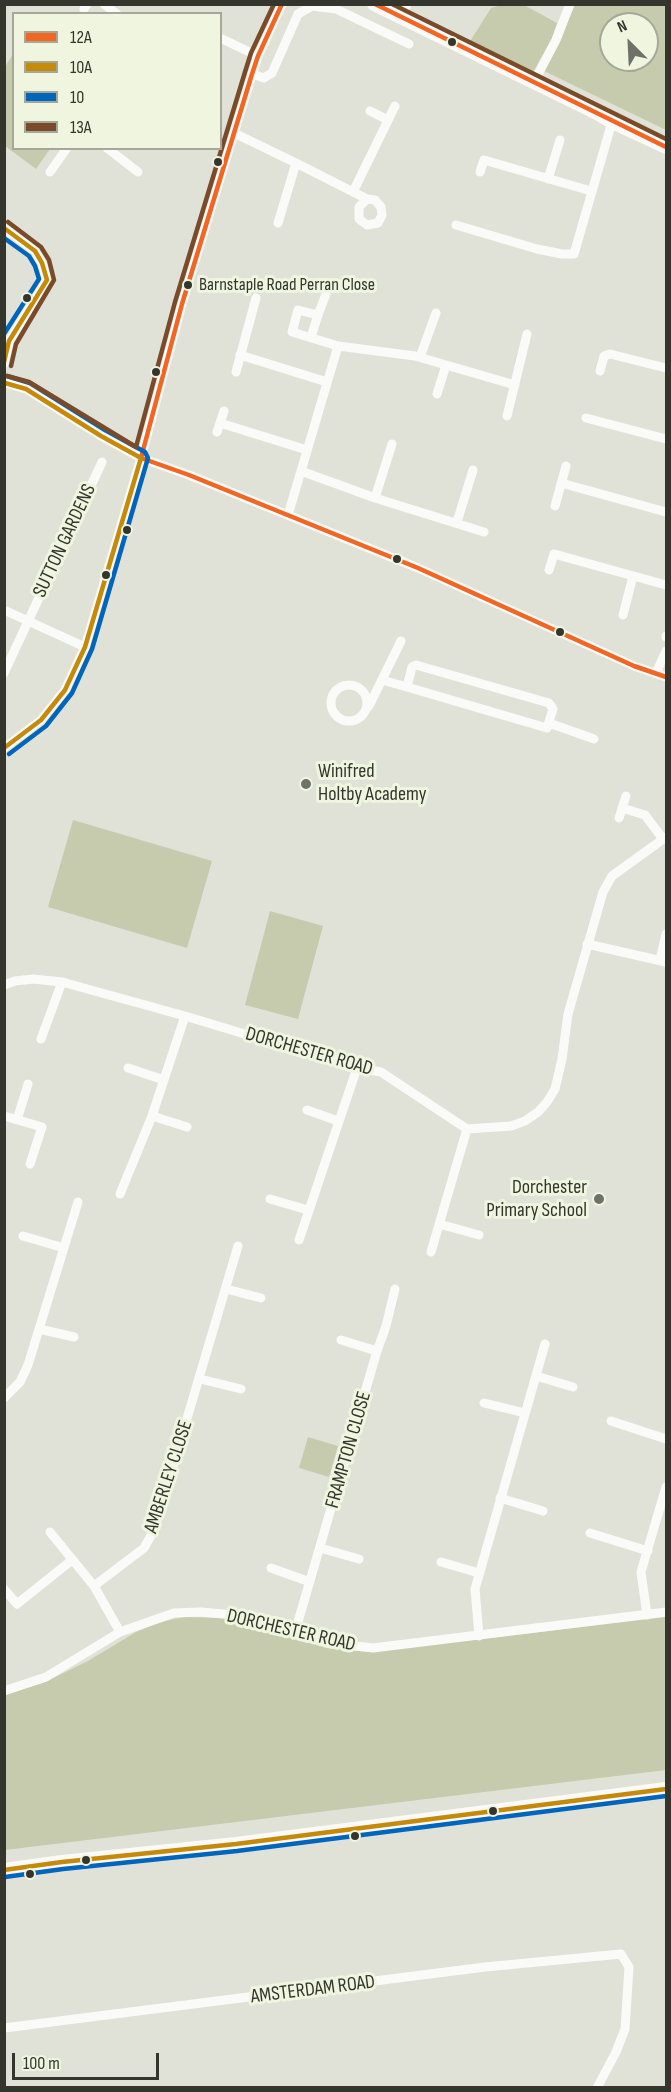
<!DOCTYPE html>
<style>
body{margin:0}
#map{position:relative;width:671px;height:2092px;overflow:hidden;background:#e0e2d8;font-family:"Sofia Sans Condensed",sans-serif}
canvas{display:block}
.frame{position:absolute;inset:0;border:6px solid #34352d;pointer-events:none}
.legend{position:absolute;left:12px;top:12px;width:210px;height:138px;box-sizing:border-box;background:#f0f5e0;border:2px solid #a5a898;margin:0;padding:8px 10px;list-style:none;font-size:18px;color:#34352d}
.legend li{display:flex;align-items:center;gap:12px;height:30px}
.legend b{width:30px;border:2px solid #a5a898}
.north{position:absolute;left:599px;top:12px;width:60px;height:60px;box-sizing:border-box;background:#f0f5e0;border:2px solid #a5a898;border-radius:50%;rotate:336deg;font-size:16px;font-weight:700;line-height:24px;text-align:center;color:#34352d}
.north::after{content:'';display:block;margin:auto;width:21px;height:27px;background:#707269;clip-path:polygon(50% 0,100% 100%,50% 72%,0 100%)}
.scale{position:absolute;left:12px;top:2053px;width:147px;height:27px;box-sizing:border-box;border:3px solid #34352d;border-top:0;padding-left:8px;font-size:18px;line-height:21px;white-space:nowrap;color:#34352d;-webkit-text-stroke:4px #f0f5e0;paint-order:stroke}
</style>
<div id="map">
<canvas width="671" height="2092"></canvas>
<div class="frame"></div>
<ul class="legend">
<li><b style="height:8px;background:#f26522"></b>12A</li>
<li><b style="height:8px;background:#c68a0b"></b>10A</li>
<li><b style="height:8px;background:#0065bd"></b>10</li>
<li><b style="height:8px;background:#7a4b2a"></b>13A</li>
</ul>
<div class="north">N</div>
<div class="scale">100 m</div>
</div>
<script>
const c = document.querySelector('canvas').getContext('2d');
c.lineJoin = 'round';
function paint(path, color) {
  c.fillStyle = color;
  c.fill(path, 'evenodd');
}
function toPath(rows) {
  const path = new Path2D();
  for (const r of rows) {
    if (r.length === 3) {
      path.moveTo(r[0] + r[2], r[1]);
      path.arc(r[0], r[1], r[2], 0, 2 * Math.PI);
      continue;
    }
    path.moveTo(r[0], r[1]);
    for (let i = 2; i < r.length; i += 2) path.lineTo(r[i], r[i + 1]);
  }
  return path;
}
function trace(path, color, width, dash) {
  c.strokeStyle = color;
  c.lineWidth = width;
  c.lineCap = dash ? 'butt' : 'round';
  c.setLineDash(dash || []);
  c.stroke(path);
}
function label(font, color, halo, rows, align = 'center') {
  c.font = font + ' "Sofia Sans Condensed",sans-serif';
  c.lineWidth = 6;
  c.setLineDash([]);
  c.textBaseline = 'middle';
  c.strokeStyle = halo;
  c.fillStyle = color;
  for (const [text, x, y, turn = 0] of rows) {
    c.save();
    c.translate(x, y);
    c.rotate((+turn || 0) * Math.PI / 180);
    c.textAlign = isNaN(turn) ? turn : align;
    if (halo) c.strokeText(text, 0, 0);
    c.fillText(text, 0, 0);
    c.restore();
  }
}
const green = toPath([
 [501,5,524,5,557,23,552,38,532,74,469,43,491,8],
 [575,5,666,5,666,130,544,71],
 [611,24,647,24,647,60,611,60],
 [13,54,14,148,50,149,36,169,5,146,5,67],
 [73,820,212,861,187,948,48,907],
 [270,911,323,926,298,1019,245,1005],
 [308,1437,338,1446,329,1477,299,1468],
 [184,1617,226,1618,326,1648,371,1652,666,1617,666,1770,5,1850,5,1694,43,1683,88,1661,136,1632,160,1622]
]);
const street = toPath([
 [104,4,117,14],
 [84,9,87,4],
 [400,17,407,4],
 [220,38,258,56],
 [252,74,264,78,272,73,298,14,312,6,336,9,409,44],
 [534,82,556,40,570,4],
 [370,111,388,120],
 [234,133,296,163,367,199,375,200,381,207,382,215,378,223,367,225,359,219,359,207,367,199],
 [107,148,138,172],
 [50,172,67,148],
 [480,172,484,160,591,191],
 [548,179,560,140],
 [353,192,395,106],
 [278,223,296,163],
 [456,225,537,249,562,254,574,254,612,122],
 [4,228,35,251,42,263,47,280,9,341,4,364],
 [318,315,326,294],
 [311,337,318,315,298,310,292,332,338,346],
 [240,355,327,382],
 [420,357,436,313],
 [600,371,604,356,610,354,666,368],
 [236,372,256,298],
 [5,383,26,389,101,436,141,458,189,475,418,568,634,666,666,677],
 [437,394,446,365],
 [507,416,527,334],
 [586,418,666,439],
 [220,423,307,450],
 [217,432,224,411],
 [301,471,375,498,484,532],
 [561,483,666,512],
 [375,498,392,444],
 [555,506,566,466],
 [288,515,338,346,415,356,515,385],
 [457,522,473,470],
 [549,570,554,554,666,585],
 [4,610,85,647],
 [623,615,633,576],
 [666,636,666,637],
 [4,673,102,462],
 [656,673,666,651],
 [382,680,407,687,412,667,416,665,549,703,553,709,547,728,407,687],
 [349,703,18],
 [367,708,370,704,401,641],
 [549,723,594,739],
 [4,748,41,720,65,690,85,647,141,458,182,304,234,133,258,56,282,4],
 [622,808,645,815,663,839],
 [619,818,626,796],
 [587,944,666,962],
 [660,960,666,934],
 [4,985,15,981,33,979,62,982,185,1016,357,1068,381,1072,467,1129,511,1126,525,1121,538,1112,547,1102,555,1089,562,1059,568,1014,603,892,612,876,666,837],
 [41,1039,62,982],
 [128,1068,164,1080],
 [307,1110,338,1121],
 [4,1116,42,1127,30,1164],
 [152,1116,187,1127],
 [17,1120,28,1084],
 [120,1194,152,1116,185,1016],
 [270,1199,308,1210],
 [439,1224,479,1235],
 [23,1236,64,1248],
 [299,1240,357,1068],
 [431,1252,467,1129],
 [226,1289,261,1298],
 [39,1329,74,1337],
 [341,1340,377,1351],
 [536,1376,573,1387],
 [200,1379,241,1389],
 [4,1398,20,1382,28,1365,78,1202],
 [484,1403,525,1413],
 [611,1421,666,1439],
 [500,1498,543,1511],
 [50,1532,94,1586,120,1632],
 [590,1533,648,1551],
 [320,1548,359,1559],
 [441,1562,479,1573],
 [271,1568,310,1582],
 [94,1586,144,1548,154,1530,238,1246],
 [4,1589,17,1604,72,1560],
 [647,1615,641,1572,666,1487],
 [295,1632,377,1351,386,1326,395,1289],
 [479,1636,475,1589,545,1344],
 [4,1691,46,1677,120,1632,174,1613,200,1612,234,1615,295,1632,328,1643,373,1648,666,1612],
 [4,2028,485,1967,621,1954,629,1967,625,2029,616,2052,597,2088]
]);
const secondary = toPath([
 [374,4,595,112,612,122,666,147],
 [4,1870,62,1862,236,1844,666,1789]
]);
const bus1 = toPath([
 [282,4,258,56,252,74,182,304,141,458,189,475,418,568,634,666,666,677],
 [375,4,666,147]
]);
const bus2 = toPath([
 [4,228,35,251,42,263,47,280,9,341,4,362],
 [4,748,41,720,65,690,85,647,141,458,101,436,26,389,5,383],
 [4,1870,62,1862,236,1844,666,1789]
]);
const bus3 = toPath([
 [4,238,29,256,35,266,39,279,4,334],
 [7,376,30,383,105,430,145,452,148,458,92,649,72,693,46,726,9,754],
 [5,1877,63,1869,237,1851,666,1796]
]);
const bus4 = toPath([
 [392,4,666,139],
 [8,222,41,247,49,260,54,280,16,344,11,366],
 [7,376,29,382,136,447,175,302,245,72,251,53,274,4]
]);
const markers = [
 [452,42,5,"#34352d"],
 [218,162,5,"#34352d"],
 [188,285,5,"#34352d"],
 [27,298,5,"#34352d"],
 [156,372,5,"#34352d"],
 [127,530,5,"#34352d"],
 [397,559,5,"#34352d"],
 [106,575,5,"#34352d"],
 [560,632,5,"#34352d"],
 [306,784,6,"#707269"],
 [599,1199,6,"#707269"],
 [493,1811,5,"#34352d"],
 [355,1836,5,"#34352d"],
 [86,1860,5,"#34352d"],
 [30,1874,5,"#34352d"]
];
const busNames = [
 ["Barnstaple Road Perran Close",199,285]
];
const streetNames = [
 ["SUTTON GARDENS",65,541,-65],
 ["DORCHESTER ROAD",309,1052,16],
 ["FRAMPTON CLOSE",349,1450,-74],
 ["AMBERLEY CLOSE",169,1477,-72],
 ["DORCHESTER ROAD",291,1631,13],
 ["AMSTERDAM ROAD",313,1990,-7]
];
const poiNames = [
 ["Winifred",318,772],
 ["Holtby Academy",318,795],
 ["Dorchester",587,1188,"right"],
 ["Primary School",587,1211,"right"]
];
paint(green, '#c6cbae');
trace(street, '#fafbf9', 9);
trace(secondary, '#fafbf9', 14);
trace(bus1, '#f26522', 4.5);
trace(bus2, '#c68a0b', 4.5);
trace(bus3, '#0065bd', 4.5);
trace(bus4, '#7a4b2a', 4.5);
for (const [x, y, r, color] of markers) {
  const dot = new Path2D();
  dot.arc(x, y, r, 0, 2 * Math.PI);
  c.fillStyle = color;
  c.fill(dot);
  trace(dot, '#f0f5e0', 2);
}
label('18px', '#34352d', '#f0f5e0', busNames, 'left');
label('20px', '#34352d', '#f0f5e0', streetNames);
label('20px', '#34352d', '#f0f5e0', poiNames, 'left');
</script>
